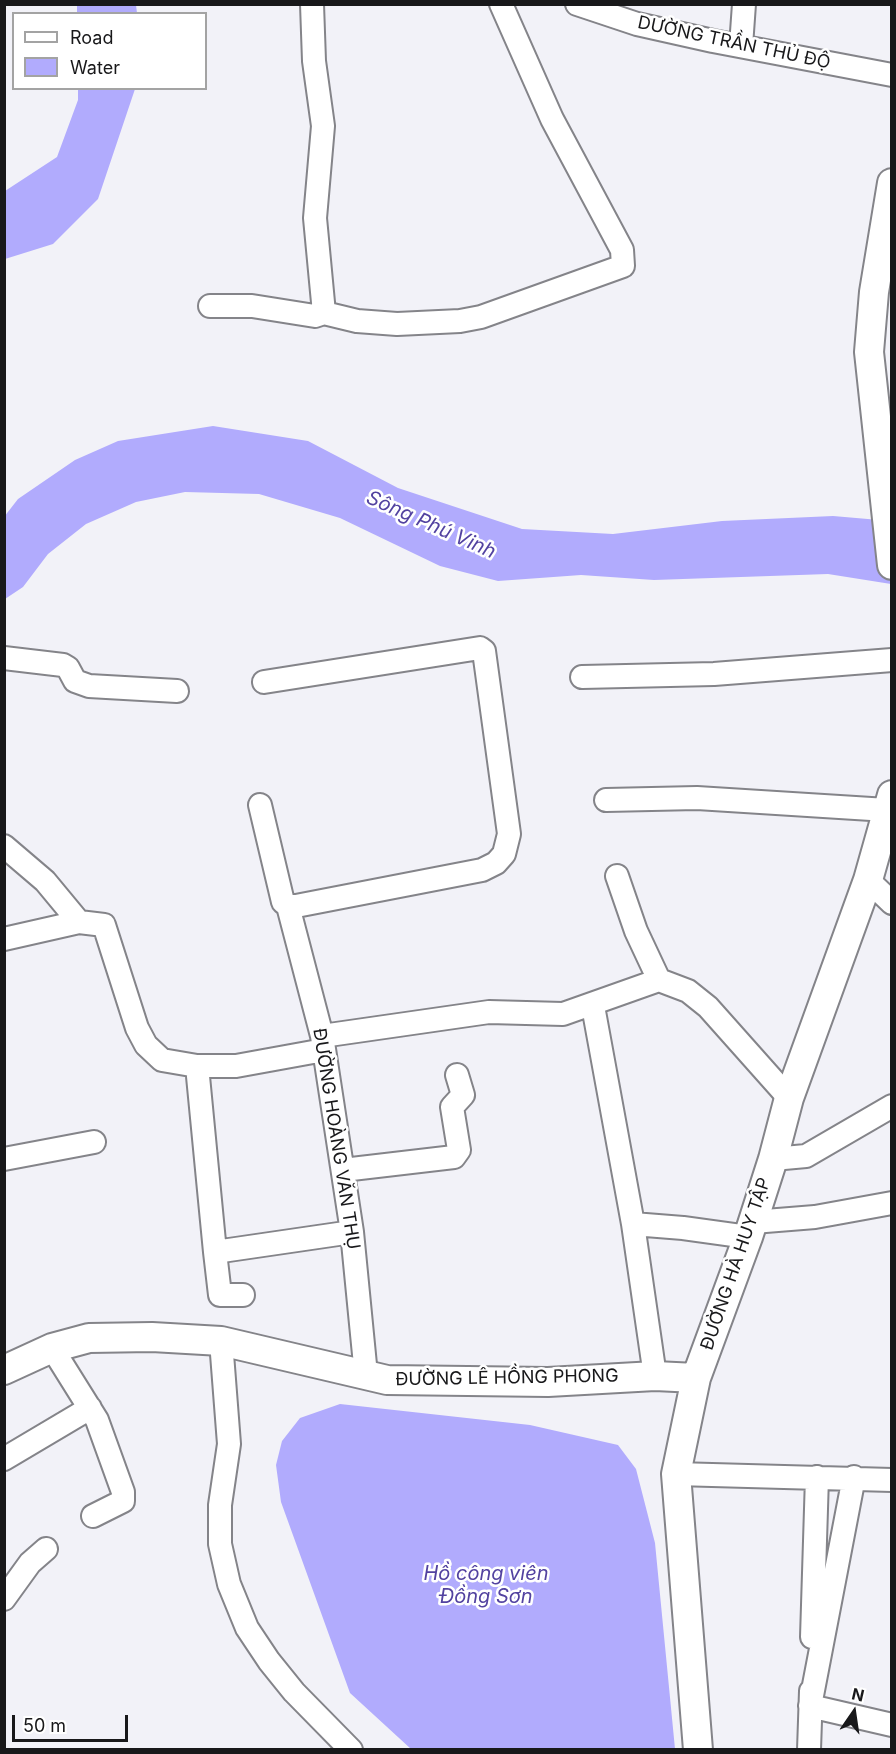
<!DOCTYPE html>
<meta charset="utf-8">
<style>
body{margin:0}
#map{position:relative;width:896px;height:1754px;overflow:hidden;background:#f2f2f8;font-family:Inter,sans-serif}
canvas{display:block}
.frame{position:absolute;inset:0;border:6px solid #18181a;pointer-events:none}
.legend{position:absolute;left:12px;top:12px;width:195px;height:78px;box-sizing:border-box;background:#fff;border:2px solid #a3a3a3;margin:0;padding:8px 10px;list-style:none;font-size:18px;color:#18181a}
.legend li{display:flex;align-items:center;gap:12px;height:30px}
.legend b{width:30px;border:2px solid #a3a3a3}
.north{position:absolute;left:824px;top:1682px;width:60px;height:60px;-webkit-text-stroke:4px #fff;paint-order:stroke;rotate:13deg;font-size:16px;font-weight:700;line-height:24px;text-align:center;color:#18181a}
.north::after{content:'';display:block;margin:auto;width:21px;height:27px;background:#18181a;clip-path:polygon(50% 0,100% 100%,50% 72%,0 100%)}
.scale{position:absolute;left:12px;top:1715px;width:116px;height:27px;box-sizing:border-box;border:3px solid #18181a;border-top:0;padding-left:8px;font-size:18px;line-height:21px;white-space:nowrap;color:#18181a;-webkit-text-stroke:4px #fff;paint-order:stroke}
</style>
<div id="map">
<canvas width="896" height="1754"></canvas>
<div class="frame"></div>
<ul class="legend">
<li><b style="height:8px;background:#fff"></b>Road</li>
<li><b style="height:16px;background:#b1abfd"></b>Water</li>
</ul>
<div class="north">N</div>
<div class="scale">50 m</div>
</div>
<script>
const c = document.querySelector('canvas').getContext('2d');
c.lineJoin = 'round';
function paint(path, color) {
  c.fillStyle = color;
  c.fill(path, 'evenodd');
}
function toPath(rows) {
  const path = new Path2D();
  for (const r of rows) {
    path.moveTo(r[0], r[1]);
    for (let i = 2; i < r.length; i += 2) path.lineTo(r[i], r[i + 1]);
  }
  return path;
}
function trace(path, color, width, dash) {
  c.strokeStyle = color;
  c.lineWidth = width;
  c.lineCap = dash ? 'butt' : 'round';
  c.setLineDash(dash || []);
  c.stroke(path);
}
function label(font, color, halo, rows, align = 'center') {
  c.font = font + ' Inter,sans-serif';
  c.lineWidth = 5;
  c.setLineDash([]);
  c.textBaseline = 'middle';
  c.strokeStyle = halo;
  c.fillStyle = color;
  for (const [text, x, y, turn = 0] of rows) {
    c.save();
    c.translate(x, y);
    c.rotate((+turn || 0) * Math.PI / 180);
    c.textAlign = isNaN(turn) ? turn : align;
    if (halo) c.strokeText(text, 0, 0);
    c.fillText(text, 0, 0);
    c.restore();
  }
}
const water = toPath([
 [77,5,136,5,137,13,77,13],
 [78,89,135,89,98,199,53,244,5,259,5,191,57,157,78,100],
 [213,426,308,441,398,488,522,529,613,534,722,521,833,516,891,521,891,584,828,574,654,580,581,575,498,581,440,566,340,518,259,494,185,492,136,502,86,524,48,554,23,587,5,599,4,517,18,499,75,460,118,441],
 [340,1404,530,1425,618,1445,636,1469,655,1543,675,1749,411,1749,350,1693,281,1502,276,1465,282,1441,300,1418]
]);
const minor = toPath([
 [577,4,637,24,713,41,892,75],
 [741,46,744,4],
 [210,306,252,306,315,316,324,313,315,218,323,126,314,61,312,4],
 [324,313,357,321,397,324,460,321,481,317,623,266,622,250,552,119,501,4],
 [4,658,63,665,68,668,75,681,89,686,177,691],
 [582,677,714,674,892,660],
 [606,800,697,798,887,810],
 [260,805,283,902,288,906,296,906,482,870,496,863,504,854,509,834,484,651,480,648,264,682],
 [4,846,45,881,79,922],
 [617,876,636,931,659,980],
 [868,880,892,903],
 [288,906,322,1036,352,1232,366,1375],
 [4,939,79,922,104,925,137,1028,146,1045,162,1060,197,1066,236,1066,324,1050],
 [593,1006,633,1224,655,1376],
 [322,1036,489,1012,563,1014,659,980,688,991,708,1007,789,1098],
 [197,1066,215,1252,352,1232],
 [4,1159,94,1142],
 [773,1159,806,1156,892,1106],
 [343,1170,454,1157,459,1150,452,1107,463,1095,457,1075],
 [753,1222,815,1217,892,1203],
 [633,1224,683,1228,748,1237],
 [215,1252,220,1295,243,1295],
 [221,1341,229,1444,220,1505,220,1544,229,1584,247,1628,269,1661,294,1692,351,1750],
 [52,1348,97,1420,123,1492,123,1501,93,1516],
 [4,1459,90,1408],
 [676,1474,892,1480],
 [854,1477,810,1706,892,1725],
 [4,1599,30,1563,46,1549],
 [812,1637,817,1477],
 [809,1750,811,1691]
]);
const major = toPath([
 [892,183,874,292,869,352,892,565],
 [4,1370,52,1348,89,1338,152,1337,221,1341,387,1380,548,1382,655,1376,696,1378],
 [698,1750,676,1474,696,1378,748,1237,773,1159,789,1098,868,880,892,795]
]);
const streetNames = [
 ["DƯỜNG TRẦN THỦ ĐỘ",734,43,12],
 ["ĐƯỜNG HOÀNG VĂN THỤ",336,1139,81],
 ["ĐƯỜNG HÀ HUY TẬP",736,1264,-71],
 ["ĐƯỜNG LÊ HỒNG PHONG",507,1378,-1]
];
const waterNames = [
 ["Sông Phú Vinh",431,525,24],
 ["Hồ công viên",486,1574],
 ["Đồng Sơn",486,1597]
];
paint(water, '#b1abfd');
trace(minor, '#848489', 26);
trace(major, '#848489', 32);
trace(minor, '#fff', 22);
trace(major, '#fff', 28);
label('18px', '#18181a', '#fff', streetNames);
label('italic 20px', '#5242a0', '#fff', waterNames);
</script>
